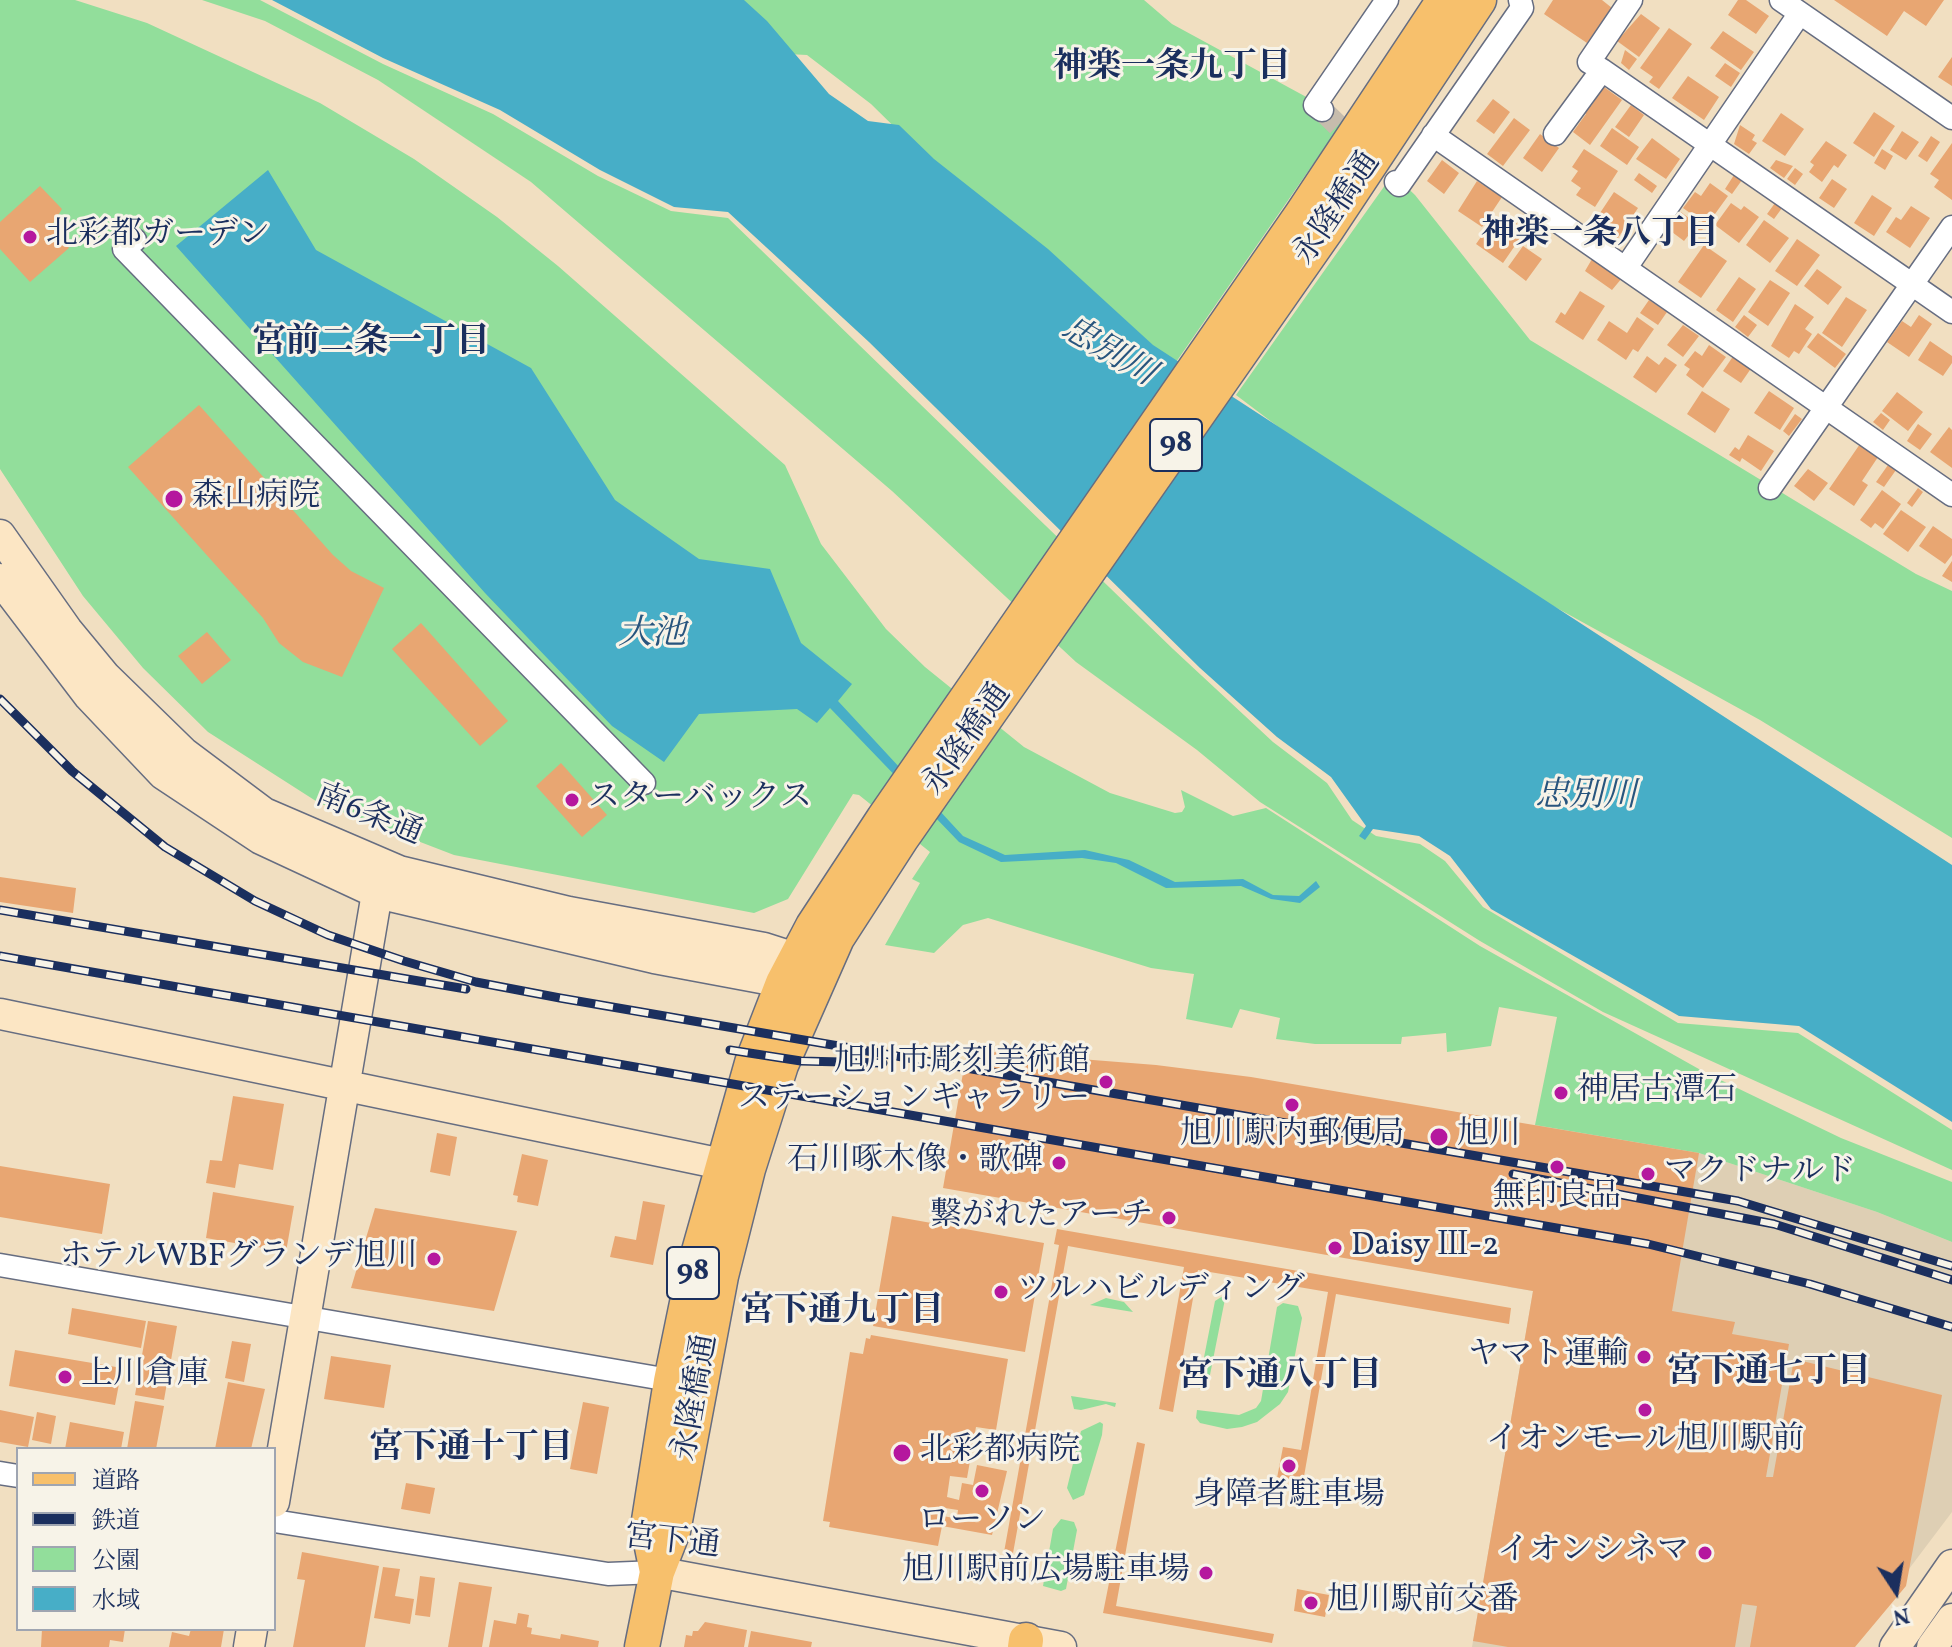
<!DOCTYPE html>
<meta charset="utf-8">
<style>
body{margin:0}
#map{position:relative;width:1952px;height:1647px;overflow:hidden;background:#f1dfc1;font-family:Vollkorn,"Noto Serif JP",serif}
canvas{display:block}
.legend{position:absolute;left:16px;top:1447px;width:260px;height:184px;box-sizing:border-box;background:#f7f3e8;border:2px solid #9fa5b1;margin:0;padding:10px 14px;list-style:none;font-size:24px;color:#1b2f5e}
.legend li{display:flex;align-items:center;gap:16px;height:40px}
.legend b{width:40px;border:2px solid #9fa5b1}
.north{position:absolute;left:1856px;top:1551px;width:80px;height:80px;-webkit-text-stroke:6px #f7f3e8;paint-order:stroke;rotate:168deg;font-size:22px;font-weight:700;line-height:32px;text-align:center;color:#1b2f5e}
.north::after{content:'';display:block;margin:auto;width:28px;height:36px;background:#1b2f5e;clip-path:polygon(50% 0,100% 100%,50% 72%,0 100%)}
</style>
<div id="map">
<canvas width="1952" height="1647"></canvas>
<ul class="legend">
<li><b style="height:10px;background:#f7c06c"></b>道路</li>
<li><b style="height:10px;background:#1b2f5e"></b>鉄道</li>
<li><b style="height:22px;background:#92de9b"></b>公園</li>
<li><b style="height:22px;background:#47aec7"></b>水域</li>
</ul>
<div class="north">N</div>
</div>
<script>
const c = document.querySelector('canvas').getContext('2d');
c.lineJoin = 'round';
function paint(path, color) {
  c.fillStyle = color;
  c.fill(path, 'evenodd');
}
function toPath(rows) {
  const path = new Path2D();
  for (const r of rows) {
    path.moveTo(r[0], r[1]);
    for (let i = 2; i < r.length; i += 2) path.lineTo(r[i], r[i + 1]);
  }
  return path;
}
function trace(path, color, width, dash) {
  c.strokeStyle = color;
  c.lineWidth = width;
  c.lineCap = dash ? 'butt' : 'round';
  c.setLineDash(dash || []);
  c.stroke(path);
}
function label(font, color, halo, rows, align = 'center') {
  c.font = font + ' Vollkorn,"Noto Serif JP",serif';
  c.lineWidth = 6;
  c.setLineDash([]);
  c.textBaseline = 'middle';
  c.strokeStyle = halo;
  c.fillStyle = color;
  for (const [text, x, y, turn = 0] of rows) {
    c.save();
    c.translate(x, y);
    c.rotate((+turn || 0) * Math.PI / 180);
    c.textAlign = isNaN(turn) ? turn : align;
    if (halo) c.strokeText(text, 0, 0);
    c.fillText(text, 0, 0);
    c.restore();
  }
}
const built = toPath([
 [1535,1125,1699,1153,1877,1212,1952,1242,1952,1512,1850,1647,1472,1647,1533,1291,1508,1287]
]);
const green = toPath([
 [0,0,75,0,147,23,320,103,414,159,497,217,558,266,785,465,821,544,886,629,925,667,1024,747,1110,793,1175,813,1182,812,1185,807,1181,790,1233,816,1266,808,1480,946,1706,1073,1841,1138,1952,1182,1952,1242,1877,1212,1699,1153,1535,1125,1557,1017,1499,1007,1491,1046,1447,1052,1446,1033,1402,1037,1401,1044,1315,1044,1276,1039,1280,1018,1240,1009,1232,1028,1186,1019,1194,974,1151,968,988,918,963,925,934,953,885,945,920,883,912,879,930,852,859,795,853,794,788,899,754,913,454,855,319,803,208,732,143,668,83,596,0,469],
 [202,0,260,0,383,64,493,114,598,176,671,211,728,218,1173,649,1273,742,1327,783,1352,820,1376,836,1420,844,1445,861,1483,907,1678,1023,1798,1033,1952,1130,1952,1170,1603,1012,1480,941,1260,802,1197,750,1076,662,892,491,531,182,378,80,265,21],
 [698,0,1144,0,1172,24,1345,118,1174,365,932,164,871,104,807,55,767,53],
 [1393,174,1415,195,1530,340,1916,574,1952,591,1952,838,1760,720,1526,591,1354,484,1236,395],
 [1226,1294,1207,1390,1198,1388,1215,1301],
 [1106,1298,1124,1302,1133,1312,1090,1305],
 [1283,1303,1298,1306,1302,1318,1288,1392,1280,1404,1257,1422,1242,1427,1227,1429,1200,1423,1196,1418,1197,1410,1239,1415,1256,1408,1261,1401,1277,1307],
 [1071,1396,1116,1403,1115,1407,1106,1404,1081,1410,1074,1409],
 [1100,1422,1103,1424,1102,1435,1084,1495,1073,1500,1067,1488,1081,1431],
 [1061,1519,1074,1522,1077,1530,1066,1589,1061,1591,1043,1586,1053,1529]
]);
const water = toPath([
 [272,0,744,0,767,21,829,94,868,121,899,125,934,159,1048,249,1153,345,1952,865,1952,1122,1799,1026,1679,1016,1491,909,1450,856,1419,836,1373,829,1365,840,1359,836,1366,826,1331,777,1277,737,1200,668,869,342,728,212,674,207,600,170,500,110,383,58],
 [268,170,316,250,531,368,615,500,699,559,770,569,801,643,852,684,838,701,963,836,1005,855,1085,850,1129,860,1175,882,1243,879,1273,895,1299,896,1316,881,1320,887,1300,903,1271,899,1241,886,1166,888,1116,863,1082,858,1001,862,959,842,830,708,817,723,797,709,699,714,664,762,612,726,485,593,176,246]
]);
const building = toPath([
 [1553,0,1602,0,1612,8,1587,43,1544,14],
 [1738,0,1746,0,1769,16,1756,34,1728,15],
 [1834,0,1944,0,1926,26,1904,11,1887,36],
 [1641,14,1660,28,1639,57,1617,41],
 [1669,28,1692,44,1659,89,1649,82,1653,77,1640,68],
 [1723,31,1754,52,1741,70,1710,48],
 [1625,50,1637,59,1629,70,1621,63],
 [1952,57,1952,86,1938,77],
 [1725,63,1740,73,1731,87,1715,76],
 [1688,76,1719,97,1704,120,1672,98],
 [1604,87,1622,100,1590,145,1573,132,1586,114,1581,111,1587,103,1591,106],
 [1493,99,1510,112,1494,134,1476,121],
 [1631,105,1644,115,1629,137,1615,127],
 [1874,112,1895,126,1874,157,1853,143],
 [1781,113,1804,129,1785,156,1762,141],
 [1514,118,1530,130,1503,166,1487,154],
 [1740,125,1755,135,1752,140,1757,143,1749,154,1734,144],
 [1612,128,1639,147,1627,165,1600,146],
 [1902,131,1919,142,1906,160,1890,150],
 [1540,134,1559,148,1542,172,1523,158],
 [1931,136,1940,142,1927,162,1918,156],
 [1652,138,1680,159,1666,179,1636,159],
 [1826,141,1847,155,1838,168,1834,165,1822,182,1809,172,1814,165,1810,162],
 [1952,143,1952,200,1934,187,1939,180,1930,174],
 [1584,149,1618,171,1595,207,1576,195,1581,188,1571,181,1578,171,1572,167],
 [1882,149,1893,156,1885,170,1874,163],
 [1442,160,1459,173,1444,194,1427,181],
 [1776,160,1793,166,1784,178,1770,168],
 [1795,168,1803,174,1795,185,1787,179],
 [1639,173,1657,186,1652,193,1634,180],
 [1734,175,1742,180,1732,194,1725,189],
 [1832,179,1847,189,1834,208,1819,198],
 [1477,181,1502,197,1482,227,1458,211],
 [1710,183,1728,196,1707,225,1683,208,1695,192,1701,196],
 [40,186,62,209,52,225,69,248,30,282,0,249,0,222],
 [1614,192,1638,208,1616,241,1592,225],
 [1872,195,1892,208,1874,236,1854,223],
 [1731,203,1741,210,1744,206,1759,217,1739,243,1715,225],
 [1775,203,1782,208,1774,219,1767,214],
 [1911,206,1930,218,1910,248,1886,232,1896,217,1901,220],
 [1681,212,1703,229,1698,236,1691,232,1684,241,1668,229],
 [1495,217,1505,224,1509,217,1517,223,1514,228,1523,234,1503,263,1476,244],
 [1764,220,1789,238,1770,263,1746,245],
 [1797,239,1820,255,1797,286,1775,271],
 [1704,245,1727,261,1701,298,1678,282],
 [1523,246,1542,259,1526,281,1508,267],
 [1592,259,1622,278,1612,290,1585,271],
 [1817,269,1842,287,1828,305,1804,286],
 [1739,277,1756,289,1733,322,1716,310],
 [1770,280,1790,293,1768,326,1748,312],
 [1580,291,1605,306,1583,340,1555,322,1561,312,1565,315],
 [1846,297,1867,310,1842,347,1822,333],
 [1649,300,1667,312,1658,325,1640,313],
 [1795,304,1814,317,1805,329,1812,334,1799,354,1794,351,1789,358,1771,346],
 [1744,315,1757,325,1748,337,1735,327],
 [1919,315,1932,324,1909,357,1887,342,1902,321,1911,327],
 [1637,317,1654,329,1638,352,1633,349,1626,360,1597,340,1609,321,1627,333],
 [1683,325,1699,336,1683,357,1667,345],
 [1818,333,1846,354,1835,368,1807,347],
 [1930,341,1952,356,1952,363,1943,376,1918,360],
 [1709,345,1726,357,1703,388,1686,375,1690,369,1684,365,1695,351,1702,356],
 [1734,355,1752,367,1741,383,1723,371],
 [1647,356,1659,365,1665,357,1677,365,1656,393,1633,377],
 [1702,391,1730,409,1715,433,1687,414],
 [1769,391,1794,408,1780,430,1754,413],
 [1897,392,1923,412,1908,431,1882,411],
 [199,405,333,555,351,571,384,588,342,677,303,662,279,643,263,618,128,467],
 [1881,413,1890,420,1883,430,1873,422],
 [1795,414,1802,419,1789,436,1783,431],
 [1918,424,1932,434,1920,450,1907,441],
 [1949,427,1952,430,1952,468,1930,452],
 [1748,435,1774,451,1761,471,1742,458,1740,462,1729,455,1735,447,1739,450],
 [1860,444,1878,457,1862,481,1868,485,1854,506,1829,489],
 [1888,465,1896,470,1884,487,1876,482],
 [1808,469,1828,483,1814,501,1794,486],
 [1918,488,1923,492,1912,507,1907,503],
 [1882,490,1901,504,1883,529,1875,523,1871,528,1860,520],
 [1901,510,1926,527,1908,552,1883,534],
 [1933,526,1952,539,1952,555,1945,564,1919,546],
 [1952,561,1952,582,1942,576],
 [421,623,508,721,480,746,392,649],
 [207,632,231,660,202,684,178,656],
 [561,763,607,815,582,837,536,786],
 [0,877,76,888,73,913,0,902],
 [967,1050,1156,1065,1251,1077,1699,1153,1672,1311,1735,1322,1732,1334,1789,1344,1766,1477,1773,1477,1794,1359,1942,1395,1906,1586,1855,1647,1750,1647,1757,1606,1742,1604,1735,1647,1508,1647,1473,1641,1533,1291,943,1188],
 [233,1096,284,1104,273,1170,239,1164,235,1188,206,1183,210,1160,222,1161],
 [437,1133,457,1137,450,1176,430,1172],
 [522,1154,548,1160,538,1206,517,1202,518,1196,513,1195],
 [0,1166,110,1184,102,1234,0,1217],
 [213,1192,294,1206,286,1252,206,1238],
 [643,1201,665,1205,653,1265,610,1257,615,1236,636,1240],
 [375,1208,517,1231,494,1311,351,1288],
 [892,1216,1044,1243,1025,1352,873,1326],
 [1057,1229,1511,1308,1509,1324,1336,1294,1303,1482,1277,1478,1283,1447,1301,1450,1328,1292,1198,1270,1173,1412,1159,1409,1184,1267,1068,1246,1010,1570,1001,1569,1059,1245,1054,1244],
 [72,1308,146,1321,141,1348,68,1334],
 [148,1321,177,1326,164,1400,135,1395],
 [871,1335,1008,1359,996,1430,976,1427,967,1478,950,1476,947,1497,959,1500,962,1483,973,1485,977,1465,1007,1471,992,1535,942,1526,938,1546,829,1527,830,1522,823,1521,850,1352,863,1354,866,1338,870,1339],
 [945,1508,958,1510,957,1517,980,1523,943,1516],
 [232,1341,251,1344,244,1382,225,1378],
 [15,1350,122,1368,115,1405,9,1386],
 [331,1356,391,1365,384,1408,324,1399],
 [228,1382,265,1389,251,1449,215,1449],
 [135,1401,164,1406,156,1449,127,1449],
 [583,1402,609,1407,597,1474,570,1469],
 [0,1410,34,1417,28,1447,0,1442],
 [37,1412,56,1416,51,1444,32,1440],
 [70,1422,124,1432,121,1449,65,1449],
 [1137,1442,1145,1444,1116,1606,1274,1634,1272,1643,1103,1613],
 [406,1483,435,1488,430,1514,401,1509],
 [302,1552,379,1566,365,1647,293,1647,305,1580,297,1579],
 [383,1567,400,1569,395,1596,414,1599,410,1624,374,1618],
 [420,1576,435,1578,430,1617,415,1615],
 [459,1582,492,1587,482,1647,448,1647],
 [1297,1589,1329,1595,1325,1617,1294,1611],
 [518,1613,529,1615,527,1627,532,1628,531,1634,560,1639,561,1634,599,1641,598,1647,489,1647,494,1620,516,1624],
 [705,1622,747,1630,744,1647,684,1647,686,1635,692,1636,693,1631,698,1631],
 [42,1629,125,1629,123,1642,110,1640,109,1647,41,1647],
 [191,1629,224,1629,221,1647,169,1647,172,1632,189,1636],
 [751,1631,812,1642,811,1647,748,1647]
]);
const streetTunnel = toPath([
 [1322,110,1396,182]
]);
const street = toPath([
 [1781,0,1952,118],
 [1602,70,1589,62,1631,0],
 [1322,110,1315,105,1387,0],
 [1555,134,1602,70,1952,312],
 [1433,135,1952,495],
 [1396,182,1399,185,1522,8,1520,0],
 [135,240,124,249,644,783],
 [1627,266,1800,13],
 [1770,488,1952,227],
 [0,1265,681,1382],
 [0,1473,18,1476],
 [274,1521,608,1574,657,1572]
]);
const secondary = toPath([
 [0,535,67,630,105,676,184,753,264,813,399,871,569,912,764,948,817,965],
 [0,579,89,696,163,774,261,839,377,893,654,958,804,986],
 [0,1014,746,1169],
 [274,1502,377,893],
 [657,1572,1061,1647],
 [249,1647,252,1629],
 [1895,1647,1952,1565],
 [1932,1647,1952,1619]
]);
const primary = toPath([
 [657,1572,648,1527,671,1381,694,1269,752,1063,783,983,813,926,884,818,1302,214,1444,0],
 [642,1647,657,1572,673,1531,721,1276,748,1169,781,1065,837,938,901,839,1325,232,1479,0],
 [1025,1647,1026,1640]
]);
const rail = toPath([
 [0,699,72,771,165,847,255,901,328,935,404,961,476,982,560,998,1738,1201,1952,1266],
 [0,910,466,989],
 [0,956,1648,1244,1810,1284,1952,1327],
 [730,1050,801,1061,883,1063],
 [1513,1174,1774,1224,1952,1280]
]);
const markers = [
 [30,237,8,"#b5179e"],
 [174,499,10,"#b5179e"],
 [572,800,8,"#b5179e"],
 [1106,1082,8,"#b5179e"],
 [1561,1093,8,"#b5179e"],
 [1292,1105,8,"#b5179e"],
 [1439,1137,10,"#b5179e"],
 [1059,1163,8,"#b5179e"],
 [1557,1167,8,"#b5179e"],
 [1648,1174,8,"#b5179e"],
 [1169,1218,8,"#b5179e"],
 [1335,1248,8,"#b5179e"],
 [434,1259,8,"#b5179e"],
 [1001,1292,8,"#b5179e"],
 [1644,1357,8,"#b5179e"],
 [65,1377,8,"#b5179e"],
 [1645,1410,8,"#b5179e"],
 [902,1453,10,"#b5179e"],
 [1289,1466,8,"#b5179e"],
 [982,1491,8,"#b5179e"],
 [1705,1553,8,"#b5179e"],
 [1206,1573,8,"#b5179e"],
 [1311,1603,8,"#b5179e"]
];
const shields = [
 [1176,445,52],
 [693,1273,52]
];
const shieldNames = [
 ["98",1176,445],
 ["98",693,1273]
];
const streetNames = [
 ["永隆橋通",1339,210,-56],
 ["永隆橋通",969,741,-55],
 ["南6条通",368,817,22],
 ["永隆橋通",698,1398,-80],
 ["宮下通",672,1544,6]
];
const poiNames = [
 ["北彩都ガーデン",46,237],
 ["森山病院",192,499],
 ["スターバックス",588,800],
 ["旭川市彫刻美術館",1090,1064,"right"],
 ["ステーションギャラリー",1090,1101,"right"],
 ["神居古潭石",1577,1093],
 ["旭川駅内郵便局",1292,1137,"center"],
 ["旭川",1457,1137],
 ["石川啄木像・歌碑",1043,1163,"right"],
 ["マクドナルド",1664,1174],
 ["無印良品",1557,1199,"center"],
 ["繋がれたアーチ",1153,1218,"right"],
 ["Daisy Ⅲ-2",1351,1248],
 ["ホテルWBFグランデ旭川",418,1259,"right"],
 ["ツルハビルディング",1017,1292],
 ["ヤマト運輸",1628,1357,"right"],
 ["上川倉庫",81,1377],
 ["イオンモール旭川駅前",1645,1442,"center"],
 ["北彩都病院",920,1453],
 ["身障者駐車場",1289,1498,"center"],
 ["ローソン",982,1523,"center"],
 ["イオンシネマ",1689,1553,"right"],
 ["旭川駅前広場駐車場",1190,1573,"right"],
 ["旭川駅前交番",1327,1603]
];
const neighbourhoodNames = [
 ["神楽一条九丁目",1172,70],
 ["神楽一条八丁目",1600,237],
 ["宮前二条一丁目",371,345],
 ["宮下通九丁目",842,1314],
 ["宮下通七丁目",1769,1375],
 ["宮下通八丁目",1280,1379],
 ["宮下通十丁目",471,1451]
];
const waterNames = [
 ["忠別川",1107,354,30],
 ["大池",652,637],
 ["忠別川",1586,799]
];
paint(built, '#decfb4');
paint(green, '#92de9b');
paint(water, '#47aec7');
paint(building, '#e8a672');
trace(streetTunnel, '#c6bcad', 22, [22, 11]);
trace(street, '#666d81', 25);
trace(secondary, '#666d81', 33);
trace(primary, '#666d81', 37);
trace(street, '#fff', 22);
trace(secondary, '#fce6c4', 30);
trace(primary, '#f7c06c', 34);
trace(rail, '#1b2f5e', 9);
trace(rail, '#f7f3e8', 6, [18]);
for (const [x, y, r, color] of markers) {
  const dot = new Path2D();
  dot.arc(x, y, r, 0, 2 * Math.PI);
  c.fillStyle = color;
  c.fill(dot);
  trace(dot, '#f7f3e8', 3);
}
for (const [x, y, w] of shields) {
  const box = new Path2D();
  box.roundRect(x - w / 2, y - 26, w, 52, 6);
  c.fillStyle = '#f7f3e8';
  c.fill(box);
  trace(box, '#1b2f5e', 2);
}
label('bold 30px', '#1b2f5e', null, shieldNames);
label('32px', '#1b2f5e', '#f7f3e8', streetNames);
label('32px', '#1b2f5e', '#f7f3e8', poiNames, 'left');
label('bold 34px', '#1b2f5e', '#f7f3e8', neighbourhoodNames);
label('italic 34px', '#28557e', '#f7f3e8', waterNames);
</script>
